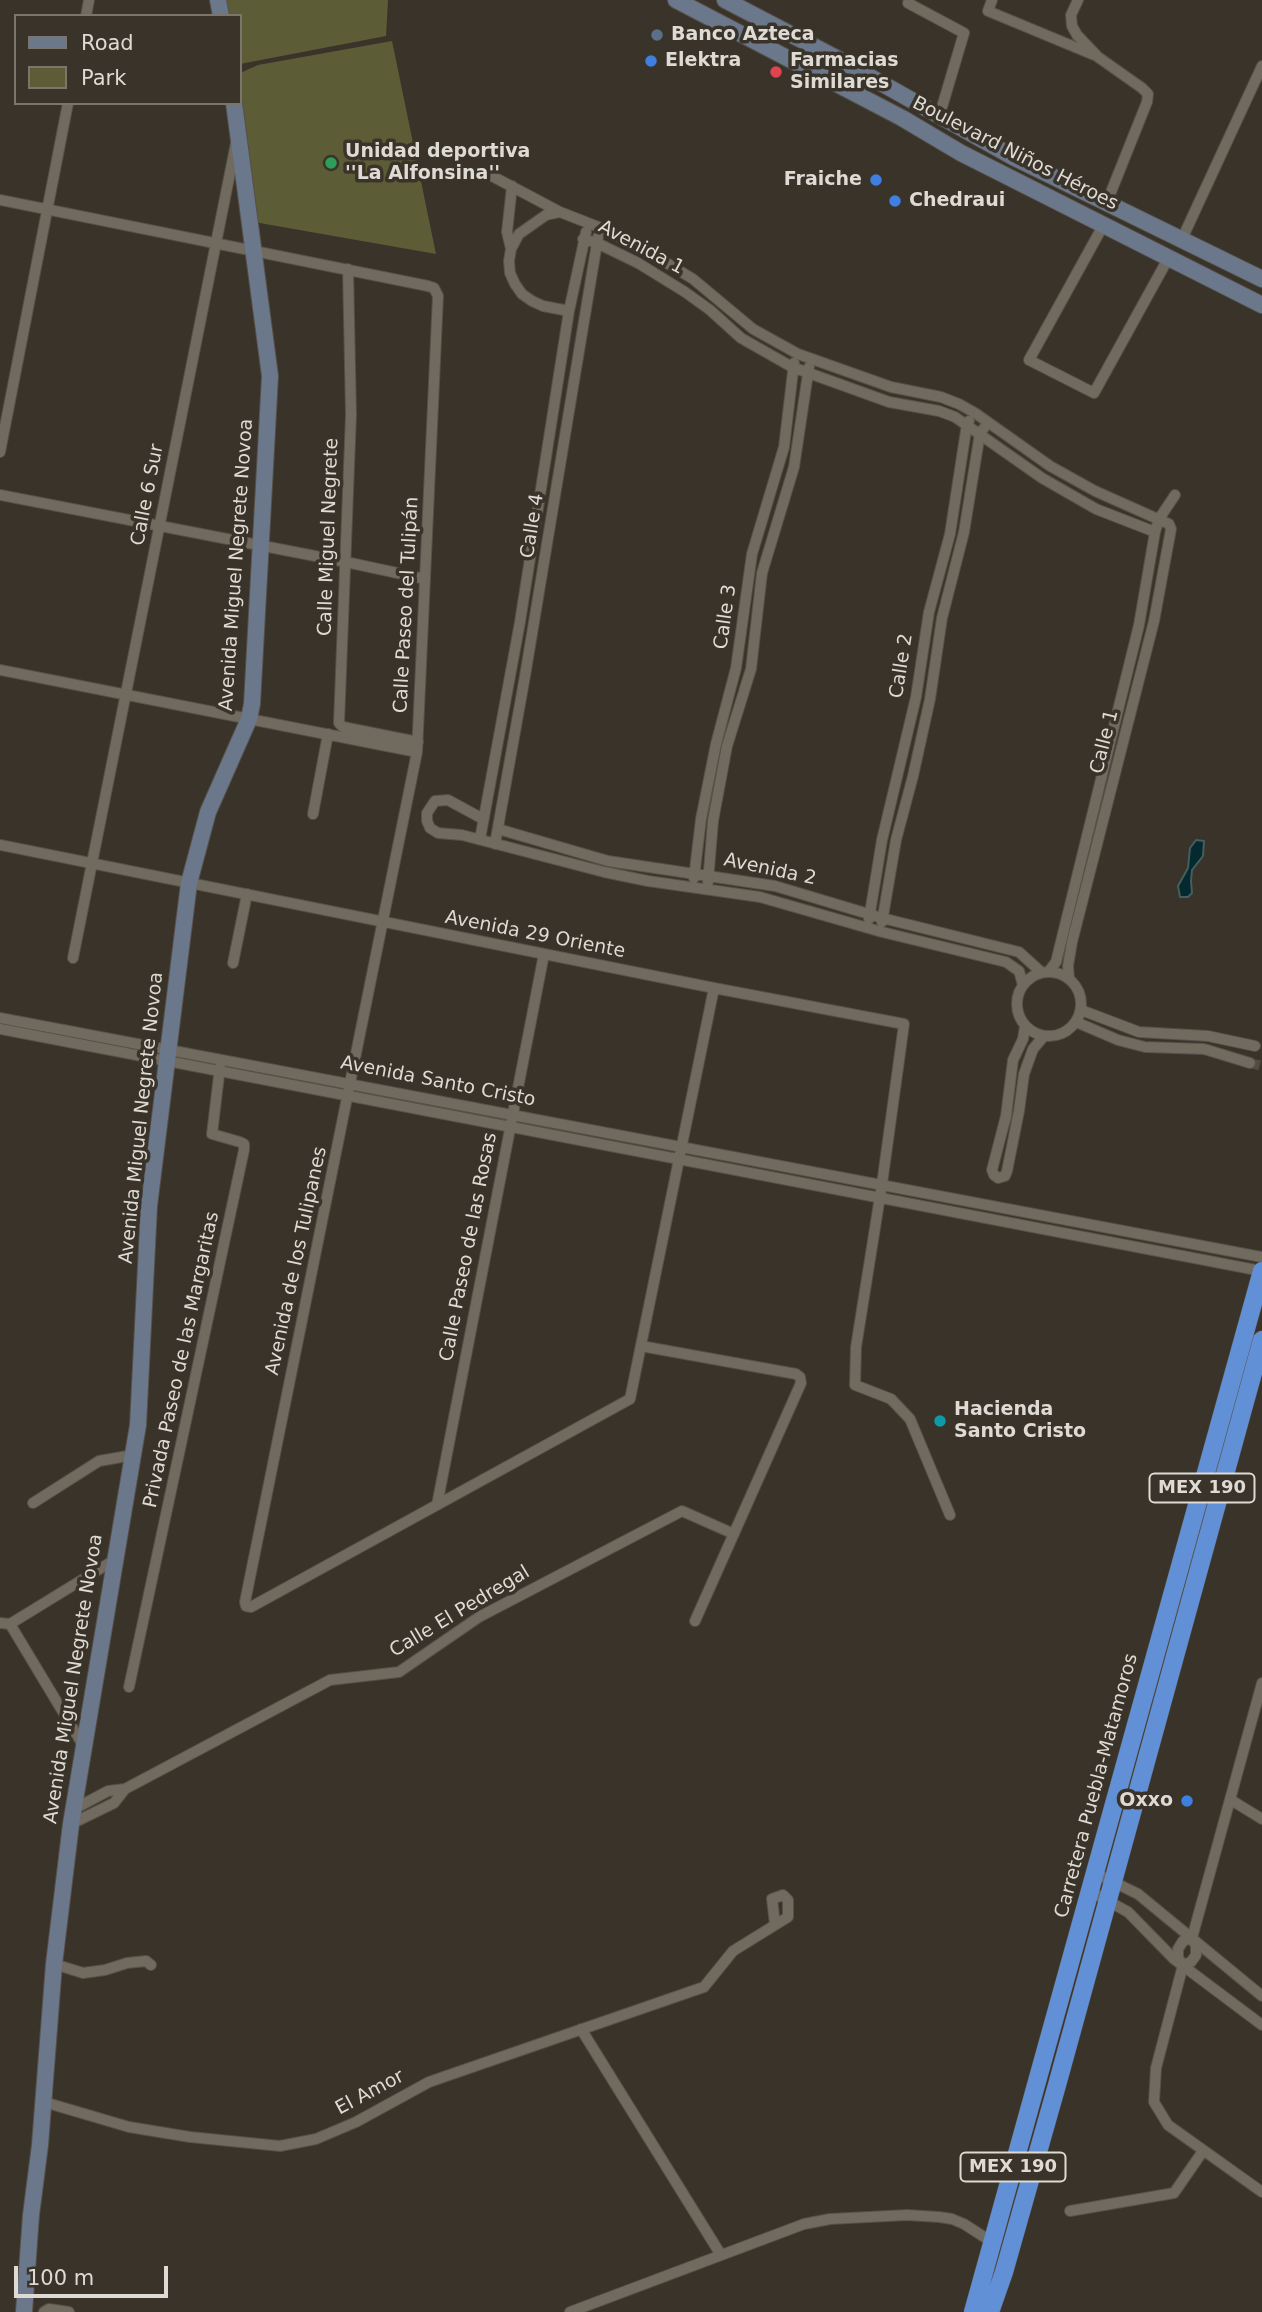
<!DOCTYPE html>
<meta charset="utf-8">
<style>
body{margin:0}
#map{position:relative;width:1262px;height:2312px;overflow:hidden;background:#393329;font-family:"DejaVu Sans",sans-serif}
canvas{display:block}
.legend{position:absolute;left:14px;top:14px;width:228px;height:91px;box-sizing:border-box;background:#393329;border:2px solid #7b766d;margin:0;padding:9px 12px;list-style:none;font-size:21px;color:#dedad4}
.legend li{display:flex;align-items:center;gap:14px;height:35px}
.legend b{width:35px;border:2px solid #7b766d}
.scale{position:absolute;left:14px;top:2266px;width:154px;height:32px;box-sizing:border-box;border:4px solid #dedad4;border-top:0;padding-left:9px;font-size:21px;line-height:24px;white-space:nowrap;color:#dedad4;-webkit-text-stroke:5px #393329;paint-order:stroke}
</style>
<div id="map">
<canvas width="1262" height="2312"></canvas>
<ul class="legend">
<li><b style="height:9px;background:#6b788c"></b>Road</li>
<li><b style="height:19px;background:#5c5d36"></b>Park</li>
</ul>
<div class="scale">100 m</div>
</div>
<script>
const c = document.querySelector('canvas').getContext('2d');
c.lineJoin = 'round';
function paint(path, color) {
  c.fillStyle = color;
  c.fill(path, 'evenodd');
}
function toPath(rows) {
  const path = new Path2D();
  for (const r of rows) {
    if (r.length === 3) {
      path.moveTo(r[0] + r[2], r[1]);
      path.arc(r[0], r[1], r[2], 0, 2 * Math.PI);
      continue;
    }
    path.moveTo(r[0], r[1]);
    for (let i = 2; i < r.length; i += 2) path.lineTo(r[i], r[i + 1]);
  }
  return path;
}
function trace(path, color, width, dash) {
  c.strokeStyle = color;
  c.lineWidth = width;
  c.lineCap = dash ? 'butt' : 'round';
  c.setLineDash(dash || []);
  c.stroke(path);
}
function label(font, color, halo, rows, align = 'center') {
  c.font = font + ' "DejaVu Sans",sans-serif';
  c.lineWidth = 7;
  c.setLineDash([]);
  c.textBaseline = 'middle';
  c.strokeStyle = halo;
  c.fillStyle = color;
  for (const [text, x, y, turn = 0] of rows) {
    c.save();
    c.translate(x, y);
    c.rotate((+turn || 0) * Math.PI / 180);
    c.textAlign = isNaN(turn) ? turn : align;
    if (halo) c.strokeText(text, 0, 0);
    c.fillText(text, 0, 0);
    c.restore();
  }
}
const green = toPath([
 [217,0,388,0,386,36,240,64,240,16,219,16],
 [392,41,436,254,254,222,240,103,240,73,258,65]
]);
const water = toPath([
 [1196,840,1204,841,1203,856,1192,870,1191,881,1192,893,1188,897,1180,897,1178,886,1188,868,1190,848,1196,840]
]);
const minorTunnel = toPath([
 [1250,1063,1262,1066]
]);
const minor = toPath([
 [992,0,988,11,1094,55],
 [1078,0,1071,15,1072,26,1077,35,1098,57,1142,88,1148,94,1147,102,1107,202],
 [908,3,964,33,939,117],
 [86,16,89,0],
 [490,175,560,212,601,228,652,254,693,279,753,329,798,354,891,387,941,397,959,404,975,413,1050,466,1095,491,1169,524,1171,529,1154,621,1072,942,1068,966,1069,978],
 [0,200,428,286,434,288,438,296,417,752,245,1602,246,1606,251,1607,630,1399,714,988],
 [560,212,546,215,519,234,511,249,509,261,510,273,515,284,522,294,532,301,543,306,569,311],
 [1104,224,1029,360,1094,393,1169,257],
 [583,239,597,243,638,263,685,292,710,310,741,338,792,367,889,402,939,411,955,417,1042,478,1096,509,1155,532],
 [1182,239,1262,66],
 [511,249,507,232,512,186],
 [348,269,351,415,339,723,343,727,418,742],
 [0,452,68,103],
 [0,495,346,562,425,579],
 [0,670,417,752],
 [313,814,328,734],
 [483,819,448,800,435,801,427,813,427,821,430,828,438,833,462,835,604,872,648,881,760,897,882,932,1006,962,1019,971,1023,985],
 [498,829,608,861,775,886,882,918,1019,952,1041,972],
 [480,839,520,622,569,311,586,232],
 [495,844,525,676,598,237],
 [0,845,714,988,904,1024,882,1184,856,1347,855,1385,891,1399,910,1419,950,1515],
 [694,878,701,819,716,744,736,668,752,554,784,447,794,363],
 [708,882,713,821,727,746,751,669,762,573,794,467,809,367],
 [869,919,882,840,916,697,929,612,950,534,967,424,969,421],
 [882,922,896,840,913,776,930,699,942,618,964,532,980,433,984,428],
 [73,958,236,143],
 [233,963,247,894],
 [1049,971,1056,962,1139,625,1155,532,1159,519,1175,495],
 [1049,1004,32],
 [1081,1010,1139,1032,1208,1036,1255,1046],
 [0,1018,1262,1257],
 [1076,1022,1118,1040,1145,1047,1204,1049,1250,1063],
 [1025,1026,1023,1039,1013,1060,1006,1116,992,1170,994,1175,998,1178,1005,1176,1007,1171,1019,1111,1024,1074,1033,1049,1044,1036],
 [0,1029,1262,1271],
 [641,1346,796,1374,800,1377,801,1383,695,1621],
 [33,1503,99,1461,133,1455],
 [437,1505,544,954],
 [0,1623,10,1624,84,1747],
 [10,1624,116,1559],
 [129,1687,244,1150,244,1144,240,1142,212,1134,220,1067],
 [1231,1800,1262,1819],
 [74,1809,108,1791,125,1789],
 [71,1824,114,1803,125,1789,330,1680,399,1672,479,1617,682,1511,734,1534],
 [1095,1873,1138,1894,1262,1996],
 [1090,1891,1128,1912,1174,1959,1262,2025],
 [1192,1938,1183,1941,1178,1949,1178,1958,1183,1965,1156,2068,1154,2102,1168,2125,1262,2192],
 [54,1964,83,1973,105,1970,127,1963,146,1961,151,1965],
 [1183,1965,1191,1962,1196,1955,1196,1946,1192,1938,1262,1683],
 [581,2029,721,2255],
 [44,2102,129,2127,190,2137,280,2146,316,2139,356,2122,429,2082,704,1987,733,1951,788,1917,788,1900,783,1895,772,1899,775,1924],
 [1070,2211,1174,2193,1203,2151],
 [44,2312,49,2309,69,2312],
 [570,2312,804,2224,830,2219,907,2215,939,2217,952,2219,964,2224,992,2242]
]);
const secondary = toPath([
 [218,0,221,16],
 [676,0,902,118,961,153,1262,305],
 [725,0,840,60,1013,157,1262,279],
 [24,2312,31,2215,40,2145,54,1964,71,1824,138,1425,149,1206,189,883,208,812,249,719,252,704,270,376,234,103]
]);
const trunk = toPath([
 [973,2312,1262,1271],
 [990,2312,1004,2272,1057,2085,1262,1340]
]);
const markers = [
 [657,35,7,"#5c6f8a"],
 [651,61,7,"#3f7fe0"],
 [776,72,7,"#e0444e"],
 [331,163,7,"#2e9e5b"],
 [876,180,7,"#3f7fe0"],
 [895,201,7,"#3f7fe0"],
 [940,1421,7,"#0f9aa8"],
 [1187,1801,7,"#3f7fe0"]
];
const shields = [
 [1202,1488,105],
 [1013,2167,105]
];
const shieldNames = [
 ["MEX 190",1202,1488],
 ["MEX 190",1013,2167]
];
const poiNames = [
 ["Banco Azteca",671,35],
 ["Elektra",665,61],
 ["Farmacias",790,61],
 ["Similares",790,83],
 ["Unidad deportiva",345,152],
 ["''La Alfonsina''",345,174],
 ["Fraiche",862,180,"right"],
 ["Chedraui",909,201],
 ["Hacienda",954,1410],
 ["Santo Cristo",954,1432],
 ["Oxxo",1173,1801,"right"]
];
const streetNames = [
 ["Boulevard Niños Héroes",1015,154,27],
 ["Avenida 1",641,248,28],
 ["Calle 6 Sur",148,495,-79],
 ["Calle 4",533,526,-81],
 ["Calle Miguel Negrete",329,537,-88],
 ["Avenida Miguel Negrete Novoa",237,565,-86],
 ["Calle Paseo del Tulipán",407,605,-87],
 ["Calle 3",726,617,-82],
 ["Calle 2",902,666,-81],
 ["Calle 1",1105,742,-76],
 ["Avenida 2",770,870,12],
 ["Avenida 29 Oriente",535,935,11],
 ["Avenida Santo Cristo",438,1082,11],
 ["Avenida Miguel Negrete Novoa",142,1118,-84],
 ["Calle Paseo de las Rosas",469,1247,-79],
 ["Avenida de los Tulipanes",297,1261,-78],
 ["Privada Paseo de las Margaritas",182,1360,-78],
 ["Calle El Pedregal",460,1612,-31],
 ["Avenida Miguel Negrete Novoa",74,1679,-81],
 ["Carretera Puebla-Matamoros",1097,1786,-75],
 ["El Amor",370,2093,-28]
];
paint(green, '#5c5d36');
paint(water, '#04292e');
trace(water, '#455e60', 2);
trace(minorTunnel, '#524c43', 10, [10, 5]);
trace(minor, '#555048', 12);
trace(secondary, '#555048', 18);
trace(trunk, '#555048', 19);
trace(minor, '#716a5f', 10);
trace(secondary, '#6b788c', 16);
trace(trunk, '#6290d7', 18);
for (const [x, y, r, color] of markers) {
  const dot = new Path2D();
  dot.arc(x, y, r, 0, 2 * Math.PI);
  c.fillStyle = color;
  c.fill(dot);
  trace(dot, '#393329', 2.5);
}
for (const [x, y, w] of shields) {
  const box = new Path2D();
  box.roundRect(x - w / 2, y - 14.5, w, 29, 5);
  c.fillStyle = '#393329';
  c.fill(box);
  trace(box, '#dedad4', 2);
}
label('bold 18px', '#dedad4', null, shieldNames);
label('bold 19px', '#dedad4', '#393329', poiNames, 'left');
label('19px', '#dedad4', '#393329', streetNames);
</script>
